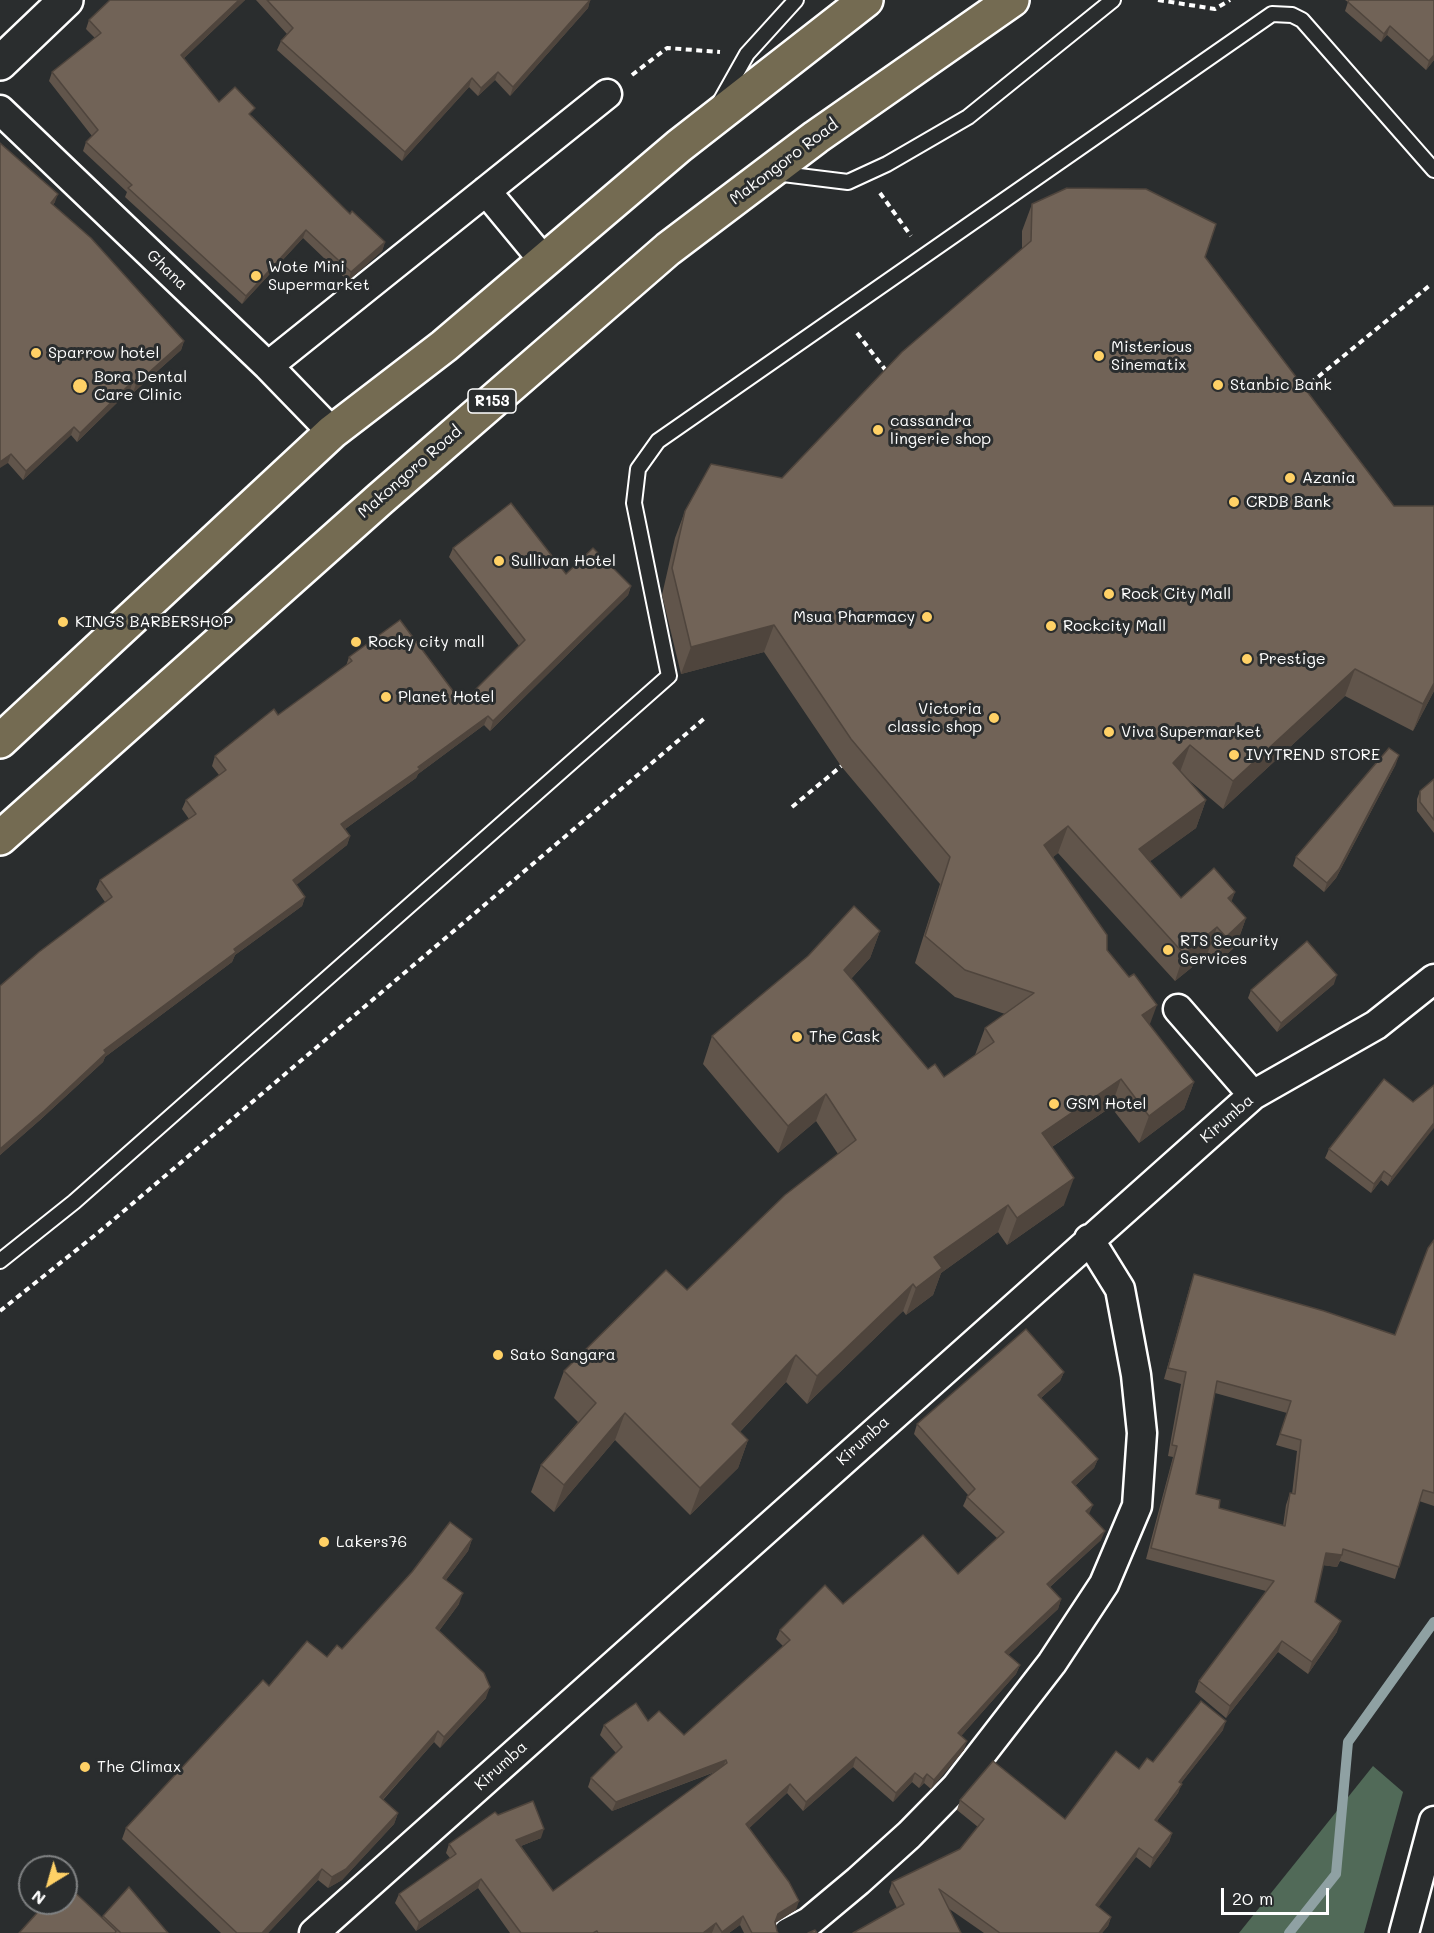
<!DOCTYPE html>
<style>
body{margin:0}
#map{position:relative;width:1434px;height:1933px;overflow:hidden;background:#2a2d2e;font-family:Mali,sans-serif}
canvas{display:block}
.north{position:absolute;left:18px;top:1855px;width:60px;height:60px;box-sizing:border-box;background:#2a2d2e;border:2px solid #7f8182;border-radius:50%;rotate:217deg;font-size:16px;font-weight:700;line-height:24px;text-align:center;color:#fff}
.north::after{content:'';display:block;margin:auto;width:21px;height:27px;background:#ffd166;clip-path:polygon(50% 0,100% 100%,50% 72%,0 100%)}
.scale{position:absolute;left:1221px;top:1888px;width:108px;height:27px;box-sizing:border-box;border:3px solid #fff;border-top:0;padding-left:8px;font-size:18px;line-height:21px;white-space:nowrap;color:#fff;-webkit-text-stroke:4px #2a2d2e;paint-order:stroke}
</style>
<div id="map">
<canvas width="1434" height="1933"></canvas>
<div class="north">N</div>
<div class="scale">20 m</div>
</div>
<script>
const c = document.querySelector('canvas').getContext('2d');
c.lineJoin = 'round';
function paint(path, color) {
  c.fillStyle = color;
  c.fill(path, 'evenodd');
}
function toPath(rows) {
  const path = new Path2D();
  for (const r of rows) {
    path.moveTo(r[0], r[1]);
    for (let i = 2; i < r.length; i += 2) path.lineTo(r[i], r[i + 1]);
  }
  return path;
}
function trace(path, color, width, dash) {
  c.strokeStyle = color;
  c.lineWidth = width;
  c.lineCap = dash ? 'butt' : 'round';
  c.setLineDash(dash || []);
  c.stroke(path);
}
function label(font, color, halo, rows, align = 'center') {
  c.font = font + ' Mali,sans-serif';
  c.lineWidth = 6;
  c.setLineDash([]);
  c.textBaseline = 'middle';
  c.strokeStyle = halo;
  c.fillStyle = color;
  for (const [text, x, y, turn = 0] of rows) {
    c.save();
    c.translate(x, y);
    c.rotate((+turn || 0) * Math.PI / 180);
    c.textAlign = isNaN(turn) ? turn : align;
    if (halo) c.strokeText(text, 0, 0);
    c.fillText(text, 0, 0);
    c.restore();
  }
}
const green = toPath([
 [1373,1766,1403,1792,1364,1933,1239,1933]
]);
const stream = toPath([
 [1289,1933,1336,1874,1348,1742,1434,1622]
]);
const path = toPath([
 [1158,0,1215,9,1230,0],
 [632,75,667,48,720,52],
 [880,193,911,236],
 [857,333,887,372],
 [1302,390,1429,286],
 [792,807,845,763],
 [0,1311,99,1232,706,717]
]);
const service = toPath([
 [720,102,747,54,796,0],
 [775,173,848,182,887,164,968,117,1113,0],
 [0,1261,74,1202,669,676,634,503,638,469,658,441,1272,14,1292,15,1302,20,1434,170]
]);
const minor = toPath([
 [0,110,268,366,332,432],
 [486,191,544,261],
 [268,366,607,94],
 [1178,1009,1253,1095],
 [314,1933,1253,1095,1376,1025,1434,979],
 [788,1933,809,1922,858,1881,909,1835,956,1787,1052,1663,1104,1584,1137,1506,1142,1433,1136,1375,1120,1289,1089,1239],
 [1404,1933,1434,1821]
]);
const tertiary = toPath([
 [0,63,66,0]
]);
const primary = toPath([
 [0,741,332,432,444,346,679,146,866,0],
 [0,838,380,499,668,249,816,137,1012,0]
]);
const wall = toPath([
 [110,0,245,0,183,59,219,102,252,116,350,214,385,242,382,251,348,281,303,238,242,304,125,197,127,192,83,151,86,142,92,136,49,81,52,72,95,38,86,29,89,20],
 [256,0,590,0,588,8,510,96,495,80,478,96,469,87,402,161,277,50,281,41,287,34],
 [1345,0,1434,0,1434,60,1426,70,1387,35,1381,42,1345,11,1348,2],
 [0,143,55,202,53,205,184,341,181,350,133,393,130,390,77,442,71,435,23,480,8,463],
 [1032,204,1205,257,1434,691,1413,731,1345,696,1223,809,1184,776,1206,800,1196,828,1150,861,1181,898,1235,892,1231,901,1246,918,1236,946,1216,964,1207,955,1175,981,1058,853,1053,857,1149,1025,1194,1082,1184,1109,1139,1143,1111,1107,1052,1147,1064,1205,1007,1245,998,1232,941,1273,933,1295,906,1315,903,1311,807,1404,786,1382,740,1432,748,1440,738,1468,690,1515,615,1440,554,1512,531,1492,541,1465,578,1422,554,1398,564,1371,687,1290,838,1154,816,1121,778,1153,703,1064,712,1036,880,931,870,958,851,979,928,1069,944,1077,975,1055,985,1028,1005,1014,955,997,915,963,940,884,841,766,764,652,681,674,662,595,675,538,685,511,782,478,1022,249,1022,231],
 [453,548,566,574,631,586,628,595,490,731,484,725,418,774,416,778,345,829,350,836,347,845,296,885,305,897,302,906,235,955,232,962,105,1057,103,1062,40,1120,0,1155,0,986,105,902,96,889,100,880,189,819,182,809,186,800,219,775,212,766,215,756,278,715,346,666,349,657,462,703,519,646,449,557],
 [1396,764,1336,878,1324,892,1293,866,1296,857],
 [1434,779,1434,833,1417,811,1417,799,1420,791],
 [1334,984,1277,1032,1248,998,1251,990],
 [1434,1085,1388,1186,1381,1180,1371,1193,1325,1158,1329,1149,1413,1102],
 [1434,1240,1434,1506,1419,1501,1395,1579,1340,1561,1337,1567,1323,1565,1315,1602,1337,1632,1308,1674,1278,1652,1226,1718,1195,1692,1199,1681,1266,1591,1146,1559,1173,1457,1168,1456,1181,1384,1164,1379,1190,1286,1194,1274,1395,1335],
 [1215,1393,1287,1413,1276,1445,1297,1451,1292,1494,1290,1493,1286,1505,1283,1526,1219,1508,1196,1494],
 [1064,1372,1060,1381,1041,1398,1098,1459,1094,1468,1075,1486,1101,1540,1050,1587,1061,1599,1058,1609,1008,1655,1020,1665,1016,1674,961,1736,964,1750,931,1789,924,1783,919,1788,912,1782,893,1802,853,1767,803,1811,787,1793,749,1828,796,1910,775,1923,777,1931,778,1933,744,1933,740,1925,729,1933,510,1933,478,1888,416,1931,395,1903,399,1894,450,1858,446,1853,449,1844,498,1815,541,1838,521,1846,553,1891,715,1772,612,1811,588,1787,591,1778,616,1753,600,1735,604,1725,648,1721,684,1735,783,1646,776,1639,780,1630,843,1604,958,1574,997,1538,963,1506,967,1497,968,1495,914,1434,917,1424],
 [472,1539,468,1551,446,1580,459,1604,439,1631,486,1698,440,1748,434,1742,383,1800,398,1813,394,1824,342,1880,328,1888,318,1880,268,1933,221,1933,122,1839,126,1828,269,1686,342,1649],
 [1223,1730,1181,1783,1178,1793,1157,1821,1172,1833,1169,1842,1150,1868,1136,1857,1098,1907,1111,1917,1108,1926,1102,1933,984,1933,948,1908,897,1908,889,1892,892,1882,960,1849,978,1827,957,1810,960,1800,1065,1819,1139,1769],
 [103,1916,168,1933,19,1933,102,1918]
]);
const shadedWall = toPath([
 [239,0,245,0,178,64,181,55],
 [590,0,588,8,510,96,513,87],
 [1390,26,1387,35,1381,42,1384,34],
 [1434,55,1434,60,1426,70,1429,61],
 [498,72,495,80,478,96,481,88],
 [472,78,469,87,402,161,405,152],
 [58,194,55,202,48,211,51,203],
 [306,230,303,238,242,304,246,296],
 [385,242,382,251,348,281,351,272],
 [184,341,181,350,133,393,136,384],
 [133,381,130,390,77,442,80,433],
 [74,427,71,435,23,480,26,471],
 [11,454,8,463,0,468,0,462],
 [631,586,628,595,490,731,493,721],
 [774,625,764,652,681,674,691,647],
 [1355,669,1345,696,1223,809,1233,781],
 [1434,683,1434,691,1413,731,1423,704],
 [488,716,484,725,418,774,416,778,338,834,341,824],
 [1190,745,1180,772,1173,763],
 [1399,755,1396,764,1336,878,1324,892,1327,883],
 [1206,800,1196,828,1130,876,1139,849],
 [1068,826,1058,853,1035,872,1044,845],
 [350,836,347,845,290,890,293,880],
 [1235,892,1225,919,1228,898],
 [305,897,302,906,235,955,232,962,105,1057,103,1062,40,1120,0,1155,0,1149,104,1050,234,949],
 [1246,918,1236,946,1216,964,1226,937],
 [1217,927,1207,955,1175,981,1184,954],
 [880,931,870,958,834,997,844,970],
 [1337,975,1334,984,1277,1032,1281,1023],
 [1157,1005,1147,1032,1142,1015],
 [1121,1079,1111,1107,1032,1160,1042,1133],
 [1194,1082,1184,1109,1139,1143,1149,1116],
 [826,1094,816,1121,778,1153,788,1126],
 [1434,1123,1434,1128,1388,1186,1392,1177],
 [1384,1171,1381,1180,1371,1193,1374,1184],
 [1074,1178,1064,1205,1007,1245,1017,1218],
 [1008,1205,998,1232,941,1273,933,1295,906,1315,916,1288,934,1257],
 [913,1284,903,1311,807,1404,817,1376],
 [796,1355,786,1382,722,1451,732,1424],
 [1064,1372,1060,1381,1034,1404,1038,1395],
 [625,1413,615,1440,554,1512,564,1485],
 [748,1440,738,1468,690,1515,700,1488],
 [1098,1459,1094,1468,1068,1492,1072,1482],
 [1093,1505,1089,1514,1086,1511],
 [1105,1531,1101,1540,1043,1593,1047,1584],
 [472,1539,468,1551,439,1589,443,1578],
 [1326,1553,1342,1555,1337,1567,1322,1565],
 [463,1593,459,1604,432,1640,436,1628],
 [1061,1599,1058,1609,1002,1661,1005,1652],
 [1341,1621,1337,1632,1308,1674,1312,1662],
 [1282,1641,1278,1652,1226,1718,1230,1706],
 [1020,1665,1016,1674,955,1743,958,1733],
 [490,1687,486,1698,440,1748,444,1737],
 [1226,1721,1223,1730,1175,1791,1179,1782],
 [438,1731,434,1742,375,1808,380,1797],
 [967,1741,964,1750,931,1789,934,1780],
 [856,1757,853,1767,803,1811,806,1802],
 [726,1760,722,1769,612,1811,616,1802],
 [915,1773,912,1782,893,1802,896,1793],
 [927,1774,924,1783,919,1788,923,1779],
 [790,1784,787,1793,743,1834,746,1824],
 [1182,1784,1178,1793,1151,1829,1155,1820],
 [398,1813,394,1824,342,1880,328,1888,332,1877],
 [544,1829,541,1838,513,1849,516,1840],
 [1172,1833,1169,1842,1150,1868,1153,1858],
 [1139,1848,1136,1857,1093,1915,1096,1905],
 [322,1869,318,1880,268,1933,262,1933],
 [481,1879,478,1888,416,1931,419,1922],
 [799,1901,796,1910,774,1924,778,1914],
 [743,1916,740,1925,729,1933,721,1933,722,1932],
 [1111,1917,1108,1926,1102,1933,1099,1933],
 [716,1923,712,1933,703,1933]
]);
const building = toPath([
 [110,0,239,0,181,55,219,102,235,87,255,108,249,114,350,214,352,211,385,242,351,272,306,230,246,296,128,188,132,185,86,142,98,130,52,72,101,33,89,20,110,0],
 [267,0,590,0,513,87,498,72,481,88,472,78,405,152,281,41,293,28,267,0],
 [1349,0,1434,0,1434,55,1429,61,1390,26,1384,34,1348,2,1349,0],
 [0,143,58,194,51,203,91,238,184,341,136,384,133,381,80,433,74,427,26,471,11,454,0,462,0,143],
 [1067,188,1146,189,1216,224,1205,257,1394,506,1434,506,1434,683,1423,704,1355,669,1233,781,1190,745,1173,763,1206,800,1139,849,1181,898,1214,868,1235,892,1228,898,1246,918,1226,937,1217,927,1184,954,1068,826,1044,845,1107,935,1107,950,1129,977,1134,974,1157,1005,1142,1015,1194,1082,1149,1116,1121,1079,1042,1133,1074,1178,1017,1218,1008,1205,934,1257,942,1268,916,1288,913,1284,817,1376,796,1355,732,1424,748,1440,700,1488,625,1413,564,1485,541,1465,596,1403,564,1371,666,1270,687,1290,785,1195,856,1140,826,1094,788,1126,712,1036,808,956,854,906,880,931,844,970,928,1069,935,1064,944,1077,994,1042,985,1028,1034,993,965,970,925,936,950,857,851,739,774,625,691,647,672,568,685,511,711,464,782,478,902,352,1031,241,1032,204,1067,188],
 [511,503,566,574,593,548,631,586,493,721,488,716,418,767,420,769,341,824,350,836,293,880,305,897,234,949,236,952,104,1050,106,1053,44,1111,0,1149,0,986,39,952,112,897,100,880,196,814,186,800,226,770,215,756,274,709,278,715,352,661,349,657,400,620,462,703,525,640,453,548,511,503],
 [1389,748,1399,755,1339,869,1327,883,1296,857,1389,748],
 [1434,779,1434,820,1420,802,1420,791,1434,779],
 [1307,941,1337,975,1281,1023,1251,990,1307,941],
 [1384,1079,1413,1102,1434,1085,1434,1123,1392,1177,1384,1171,1374,1184,1329,1149,1384,1079],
 [1434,1240,1434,1493,1423,1490,1399,1567,1343,1549,1342,1555,1326,1553,1315,1602,1341,1621,1312,1662,1282,1641,1230,1706,1199,1681,1274,1581,1151,1548,1177,1446,1172,1445,1186,1372,1168,1368,1194,1274,1324,1311,1395,1335,1428,1248,1434,1240],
 [1217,1381,1291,1401,1280,1434,1301,1440,1295,1494,1290,1493,1285,1526,1219,1508,1220,1500,1196,1494,1217,1381],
 [1026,1329,1064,1372,1038,1395,1098,1459,1072,1482,1093,1505,1086,1511,1105,1531,1047,1584,1061,1599,1005,1652,1020,1665,958,1733,967,1741,934,1780,927,1774,923,1779,915,1773,896,1793,856,1757,806,1802,790,1784,746,1824,789,1882,799,1901,778,1914,775,1922,777,1931,778,1933,752,1933,743,1916,722,1932,716,1923,703,1933,598,1933,597,1931,593,1933,521,1933,481,1879,419,1922,399,1894,456,1854,449,1844,495,1812,498,1815,533,1801,544,1829,516,1840,553,1891,727,1763,726,1760,616,1802,591,1778,622,1747,604,1725,636,1703,648,1721,659,1711,684,1735,790,1640,780,1630,825,1585,843,1604,923,1535,958,1574,1004,1532,967,1497,975,1489,917,1424,1026,1329],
 [450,1522,472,1539,443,1578,463,1593,436,1628,484,1673,490,1687,444,1737,438,1731,380,1797,398,1813,346,1869,332,1877,322,1869,262,1933,237,1933,126,1828,263,1680,269,1686,307,1641,327,1657,337,1645,342,1649,412,1572,450,1522],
 [1201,1701,1226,1721,1179,1782,1182,1784,1155,1820,1172,1833,1153,1858,1139,1848,1096,1905,1111,1917,1099,1933,1000,1933,939,1889,961,1933,853,1933,904,1904,892,1882,960,1849,984,1819,960,1800,993,1761,1065,1819,1116,1751,1139,1769,1147,1758,1153,1762,1201,1701],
 [66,1884,116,1931,115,1933,19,1933,46,1903,66,1903,66,1884],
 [129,1887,168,1933,121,1933,103,1916,129,1887],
 [815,1930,817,1933,808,1933,815,1930]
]);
const markers = [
 [256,276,6,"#ffd166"],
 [36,353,6,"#ffd166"],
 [1099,356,6,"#ffd166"],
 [1218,385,6,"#ffd166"],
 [80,386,8,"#ffd166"],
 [878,430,6,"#ffd166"],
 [1290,478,6,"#ffd166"],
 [1234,502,6,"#ffd166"],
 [499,561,6,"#ffd166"],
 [1109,594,6,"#ffd166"],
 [927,617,6,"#ffd166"],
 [63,622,6,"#ffd166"],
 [1051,626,6,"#ffd166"],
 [356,642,6,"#ffd166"],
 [1247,659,6,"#ffd166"],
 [386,697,6,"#ffd166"],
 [994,718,6,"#ffd166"],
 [1109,732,6,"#ffd166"],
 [1234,755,6,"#ffd166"],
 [1168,950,6,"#ffd166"],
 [797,1037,6,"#ffd166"],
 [1054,1104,6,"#ffd166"],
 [498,1355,6,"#ffd166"],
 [324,1542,6,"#ffd166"],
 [85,1767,6,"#ffd166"]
];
const shields = [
 [492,401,48]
];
const shieldNames = [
 ["R153",492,401]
];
const streetNames = [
 ["Makongoro Road",784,162,-37],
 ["Ghana",167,270,44],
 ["Makongoro Road",410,472,-41],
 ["Kirumba",1227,1119,-41],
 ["Kirumba",863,1441,-42],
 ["Kirumba",501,1766,-42]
];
const poiNames = [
 ["Wote Mini",268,267],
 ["Supermarket",268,285],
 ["Misterious",1111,347],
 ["Sinematix",1111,365],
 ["Sparrow hotel",48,353],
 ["Bora Dental",94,377],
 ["Care Clinic",94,395],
 ["Stanbic Bank",1230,385],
 ["cassandra",890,421],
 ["lingerie shop",890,439],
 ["Azania",1302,478],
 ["CRDB Bank",1246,502],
 ["Sullivan Hotel",511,561],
 ["Rock City Mall",1121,594],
 ["Msua Pharmacy",915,617,"right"],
 ["KINGS BARBERSHOP",75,622],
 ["Rockcity Mall",1063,626],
 ["Rocky city mall",368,642],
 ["Prestige",1259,659],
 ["Planet Hotel",398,697],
 ["Victoria",982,709,"right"],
 ["classic shop",982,727,"right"],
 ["Viva Supermarket",1121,732],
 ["IVYTREND STORE",1246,755],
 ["RTS Security",1180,941],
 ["Services",1180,959],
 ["The Cask",809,1037],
 ["GSM Hotel",1066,1104],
 ["Sato Sangara",510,1355],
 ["Lakers76",336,1542],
 ["The Climax",97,1767]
];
paint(green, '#516a58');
trace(stream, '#8fa1a3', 10);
trace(service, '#fff', 18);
trace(minor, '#fff', 33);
trace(tertiary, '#fff', 38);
trace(primary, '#fff', 38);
trace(path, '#fff', 4, [6, 4.5]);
trace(service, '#2a2d2e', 14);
trace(minor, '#2a2d2e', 28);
trace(tertiary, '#2a2d2e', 33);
trace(primary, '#746b52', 33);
paint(wall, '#61554b');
paint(shadedWall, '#4f453d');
paint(building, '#716357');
trace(building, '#4f453d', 1.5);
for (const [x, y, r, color] of markers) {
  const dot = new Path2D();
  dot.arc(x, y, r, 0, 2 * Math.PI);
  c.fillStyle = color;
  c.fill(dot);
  trace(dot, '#2a2d2e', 2);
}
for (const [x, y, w] of shields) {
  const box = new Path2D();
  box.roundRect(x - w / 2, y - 12, w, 24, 4.5);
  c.fillStyle = '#2a2d2e';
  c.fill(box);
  trace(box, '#fff', 1.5);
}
label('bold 15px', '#fff', null, shieldNames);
label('16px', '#fff', '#2a2d2e', streetNames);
label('16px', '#fff', '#2a2d2e', poiNames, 'left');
</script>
